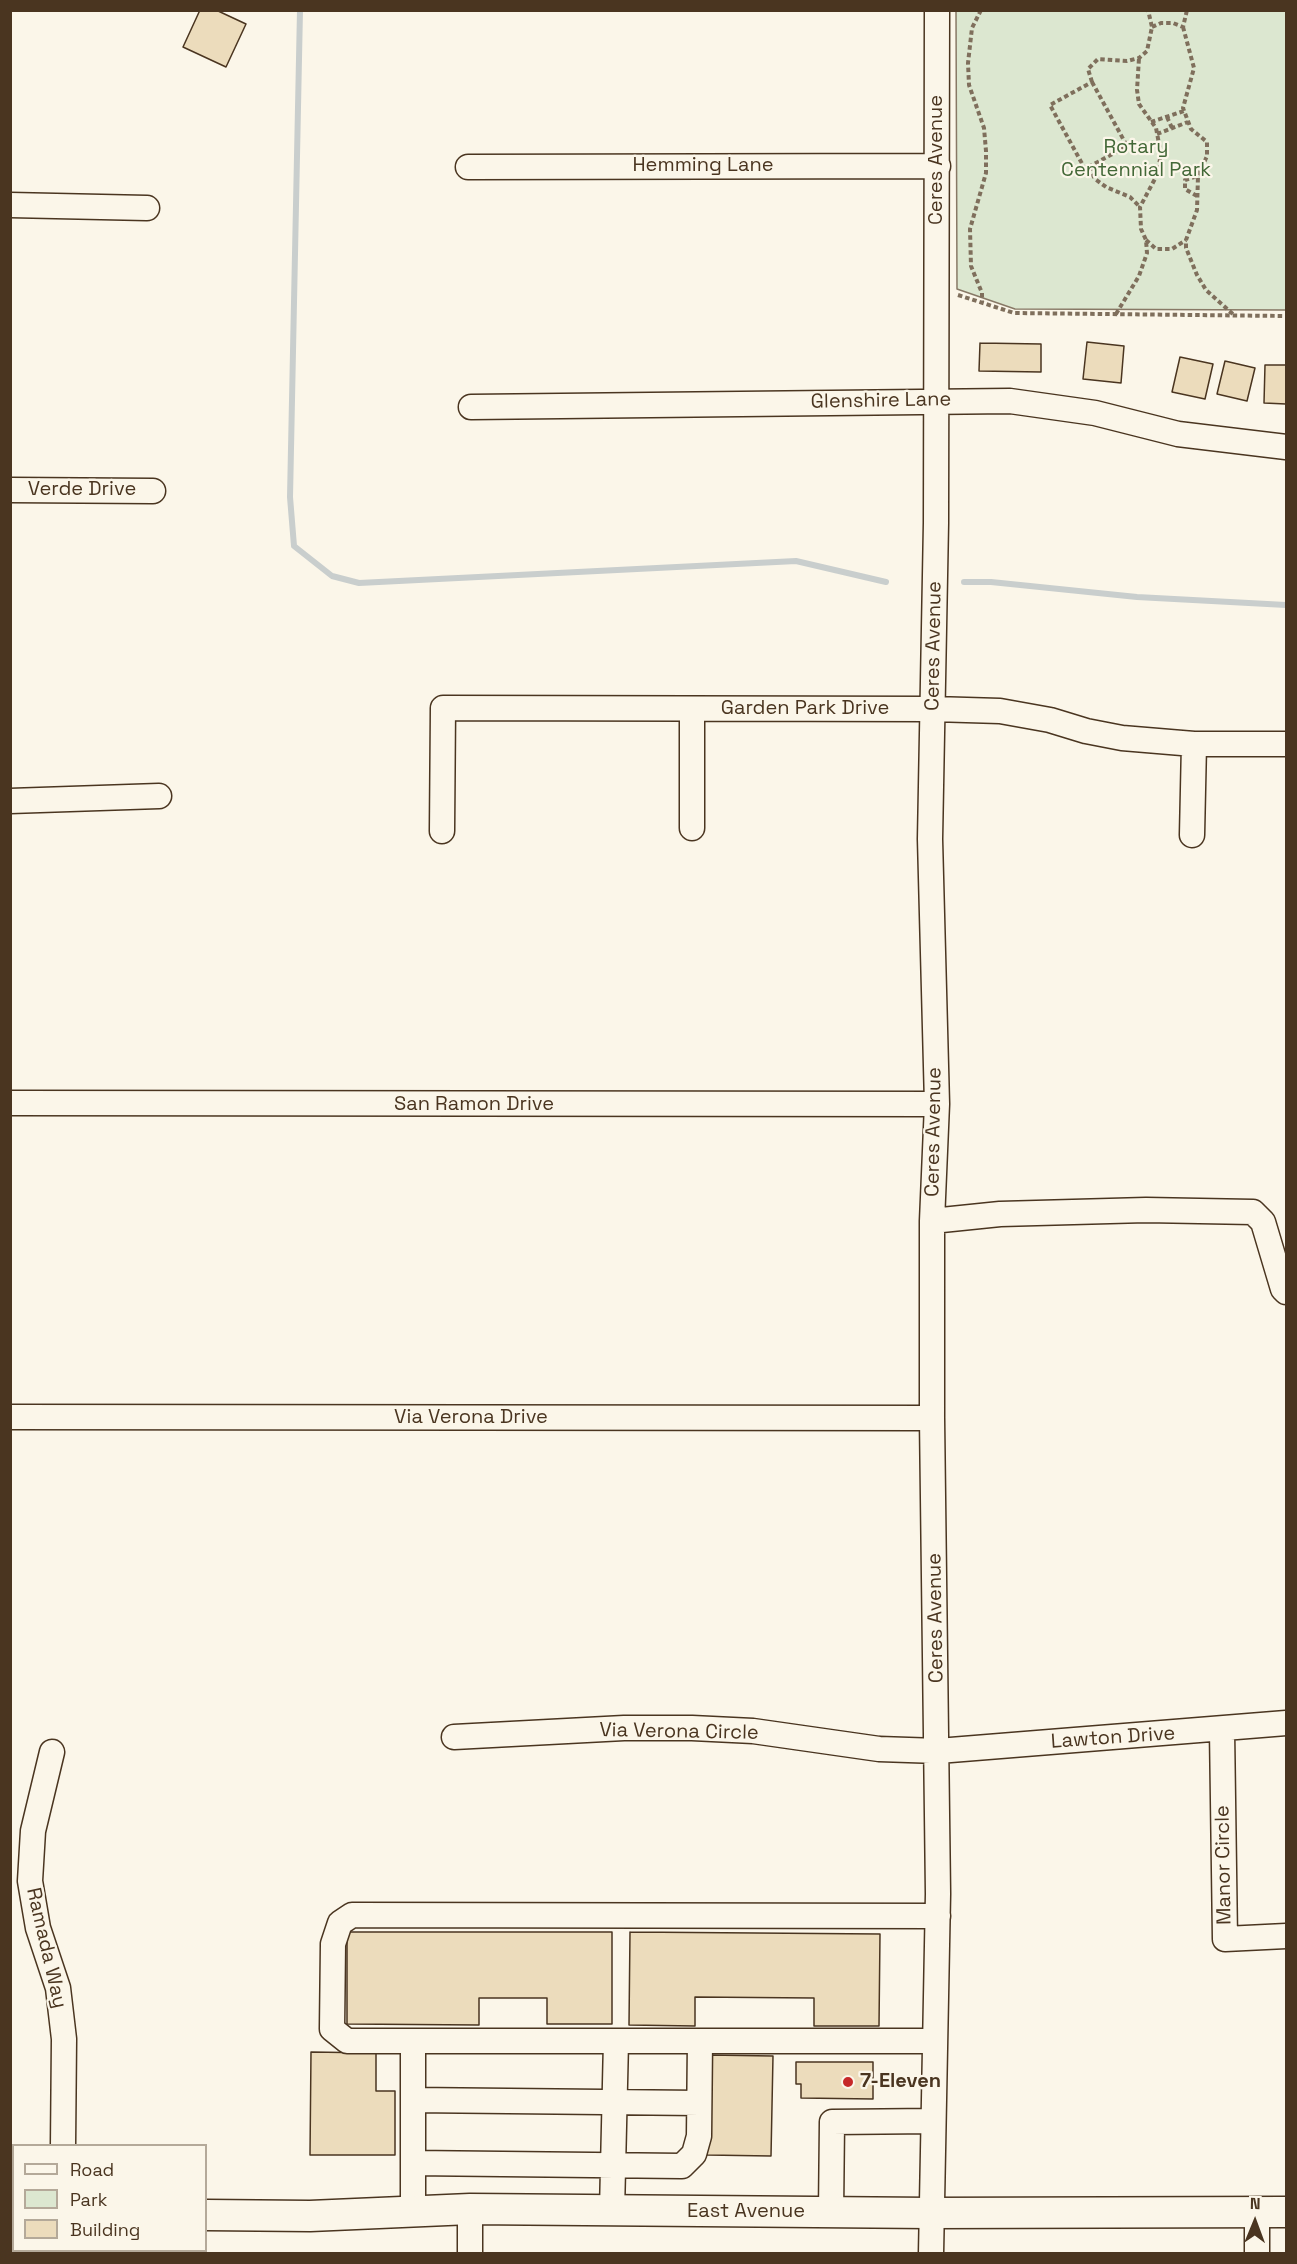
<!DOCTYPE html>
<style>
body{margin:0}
#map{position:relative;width:1297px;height:2264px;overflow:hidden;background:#fbf6e9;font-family:"Space Grotesk",sans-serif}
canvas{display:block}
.frame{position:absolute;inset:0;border:12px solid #4a3520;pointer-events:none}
.legend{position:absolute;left:12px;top:2144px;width:195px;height:108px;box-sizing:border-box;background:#fbf6e9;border:2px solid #b4a999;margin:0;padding:8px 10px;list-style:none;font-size:18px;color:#4a3520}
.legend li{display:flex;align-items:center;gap:12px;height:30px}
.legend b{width:30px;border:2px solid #b4a999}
.north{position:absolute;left:1225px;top:2192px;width:60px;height:60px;-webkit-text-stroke:4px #fbf6e9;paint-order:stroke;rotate:1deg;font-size:16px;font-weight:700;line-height:24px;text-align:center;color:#4a3520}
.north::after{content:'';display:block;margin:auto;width:21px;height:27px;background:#4a3520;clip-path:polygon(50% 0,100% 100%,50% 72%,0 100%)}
</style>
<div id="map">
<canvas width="1297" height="2264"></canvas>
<div class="frame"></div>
<ul class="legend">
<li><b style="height:8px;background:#fbf6e9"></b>Road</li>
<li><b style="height:16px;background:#dce7d0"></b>Park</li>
<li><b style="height:16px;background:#ecdcbc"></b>Building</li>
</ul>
<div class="north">N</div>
</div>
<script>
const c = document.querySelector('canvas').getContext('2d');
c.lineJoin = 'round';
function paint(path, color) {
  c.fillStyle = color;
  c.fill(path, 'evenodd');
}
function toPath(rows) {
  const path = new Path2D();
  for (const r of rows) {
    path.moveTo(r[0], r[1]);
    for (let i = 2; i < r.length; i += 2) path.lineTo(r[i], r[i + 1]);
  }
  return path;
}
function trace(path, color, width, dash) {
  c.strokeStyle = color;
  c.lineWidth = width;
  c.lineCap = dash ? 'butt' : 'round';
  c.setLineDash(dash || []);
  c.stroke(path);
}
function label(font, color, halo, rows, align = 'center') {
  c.font = font + ' "Space Grotesk",sans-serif';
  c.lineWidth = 4.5;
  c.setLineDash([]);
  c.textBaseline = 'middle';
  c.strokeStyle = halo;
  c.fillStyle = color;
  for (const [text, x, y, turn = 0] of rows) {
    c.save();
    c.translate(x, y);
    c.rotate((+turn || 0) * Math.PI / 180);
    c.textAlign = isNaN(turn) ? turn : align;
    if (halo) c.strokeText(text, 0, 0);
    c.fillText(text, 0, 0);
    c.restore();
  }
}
const green = toPath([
 [956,11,1286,11,1286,310,1015,309,957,289,956,11]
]);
const stream = toPath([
 [300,10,290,497,294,546,332,576,359,583,796,561,886,582],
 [964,582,991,582,1137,597,1286,605]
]);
const building = toPath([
 [200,10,216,10,246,24,226,67,183,47,200,10],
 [1087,342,1124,346,1121,383,1083,379,1087,342],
 [980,343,1041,344,1041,372,979,371,980,343],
 [1180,357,1213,364,1205,399,1172,392,1180,357],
 [1225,361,1255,368,1247,401,1217,394,1225,361],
 [1265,365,1286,365,1286,404,1264,403,1265,365],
 [347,1932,612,1932,612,2024,547,2024,547,1998,479,1998,479,2025,347,2024,347,1932],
 [630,1932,880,1934,879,2026,814,2026,814,1998,695,1997,695,2026,629,2025,630,1932],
 [311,2052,376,2053,376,2091,395,2091,395,2155,310,2155,311,2052],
 [708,2055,773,2056,771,2156,707,2155,708,2055],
 [796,2062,873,2062,873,2099,801,2098,801,2084,796,2084,796,2062]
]);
const path = toPath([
 [981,10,972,28,968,63,969,85,984,128,986,151,986,173,970,229,971,266,982,293,982,302],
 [1152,27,1161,23,1173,23,1183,27,1187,10],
 [1183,27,1194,68,1183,108,1191,129,1207,142,1207,156,1198,176,1197,210,1186,240,1186,248,1197,275,1206,290,1234,315],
 [1092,82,1127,146,1085,169,1050,105,1092,82],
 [1092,82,1088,69,1098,59,1127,61,1139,58,1147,51,1152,27,1148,10],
 [1167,117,1172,128],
 [1151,122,1184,111],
 [1157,134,1188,122],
 [1089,167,1095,179,1106,187,1130,197,1140,207],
 [1197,196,1185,189,1185,180,1198,176],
 [1146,240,1156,249,1172,249,1186,240],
 [958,295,1014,313,1286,316],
 [1116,314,1139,276,1147,253,1146,240,1141,229,1140,207,1157,175,1161,154,1156,128,1139,104,1137,90,1139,58]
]);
const minor = toPath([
 [468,167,938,166],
 [10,205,147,208],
 [471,407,1010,401,1095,413,1178,434,1286,447],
 [10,490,153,491],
 [10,801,159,796],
 [692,828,692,709],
 [442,831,443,708,933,709,1000,711,1050,720,1086,731,1122,738,1194,744,1286,744],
 [1192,835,1194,744],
 [10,1103,937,1104],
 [932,1221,1000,1214,1146,1210,1253,1212,1263,1222,1283,1289,1286,1292],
 [10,1417,932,1418],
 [1222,1730,1225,1939,1286,1936],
 [454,1737,624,1728,692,1728,753,1731,879,1749,938,1751,1286,1723],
 [52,1752,33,1831,30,1881,38,1928,58,1988,64,2039,63,2146],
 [413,2041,413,2211],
 [935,2041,347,2041,332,2029,333,1944,340,1923,352,1915,938,1916],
 [413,2100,699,2103],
 [413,2163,682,2166,694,2154,699,2136,700,2041],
 [612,2211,616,2041],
 [831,2213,832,2122,933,2121],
 [85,2254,85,2250],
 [470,2254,470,2209],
 [931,2254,938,1894,932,1418,932,1221,937,1104,930,839,936,523,937,10],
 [1257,2254,1257,2212]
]);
const major = toPath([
 [10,2215,14,2215],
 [206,2215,310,2216,470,2209,931,2213,1286,2212]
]);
const markers = [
 [848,2082,6,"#c62828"]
];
const parkNames = [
 ["Rotary",1136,148],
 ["Centennial Park",1136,171]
];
const streetNames = [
 ["Ceres Avenue",937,160,-90],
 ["Hemming Lane",703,166],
 ["Glenshire Lane",881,401,-1],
 ["Verde Drive",82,490],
 ["Ceres Avenue",934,646,-89],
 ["Garden Park Drive",805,709],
 ["San Ramon Drive",474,1105],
 ["Ceres Avenue",934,1132,-89],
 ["Via Verona Drive",471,1418],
 ["Ceres Avenue",936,1618,-91],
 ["Via Verona Circle",679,1732,1],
 ["Lawton Drive",1113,1738,-4],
 ["Manor Circle",1224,1865,-91],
 ["Ramada Way",46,1948,77],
 ["East Avenue",746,2212]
];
const poiNames = [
 ["7-Eleven",860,2082]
];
paint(green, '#dce7d0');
trace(green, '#887966', 1.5);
trace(stream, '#c9cecd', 6);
paint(building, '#ecdcbc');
trace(building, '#4a3520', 1.5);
trace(minor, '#4a3520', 27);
trace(major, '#4a3520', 33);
trace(path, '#7f6f5c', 4, [4.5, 3]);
trace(minor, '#fbf6e9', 24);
trace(major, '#fbf6e9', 30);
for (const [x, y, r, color] of markers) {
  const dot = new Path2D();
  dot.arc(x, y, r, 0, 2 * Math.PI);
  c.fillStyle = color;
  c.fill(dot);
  trace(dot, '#fbf6e9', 2);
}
label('20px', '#436837', '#fbf6e9', parkNames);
label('20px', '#4a3520', '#fbf6e9', streetNames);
label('bold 20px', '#4a3520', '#fbf6e9', poiNames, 'left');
</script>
